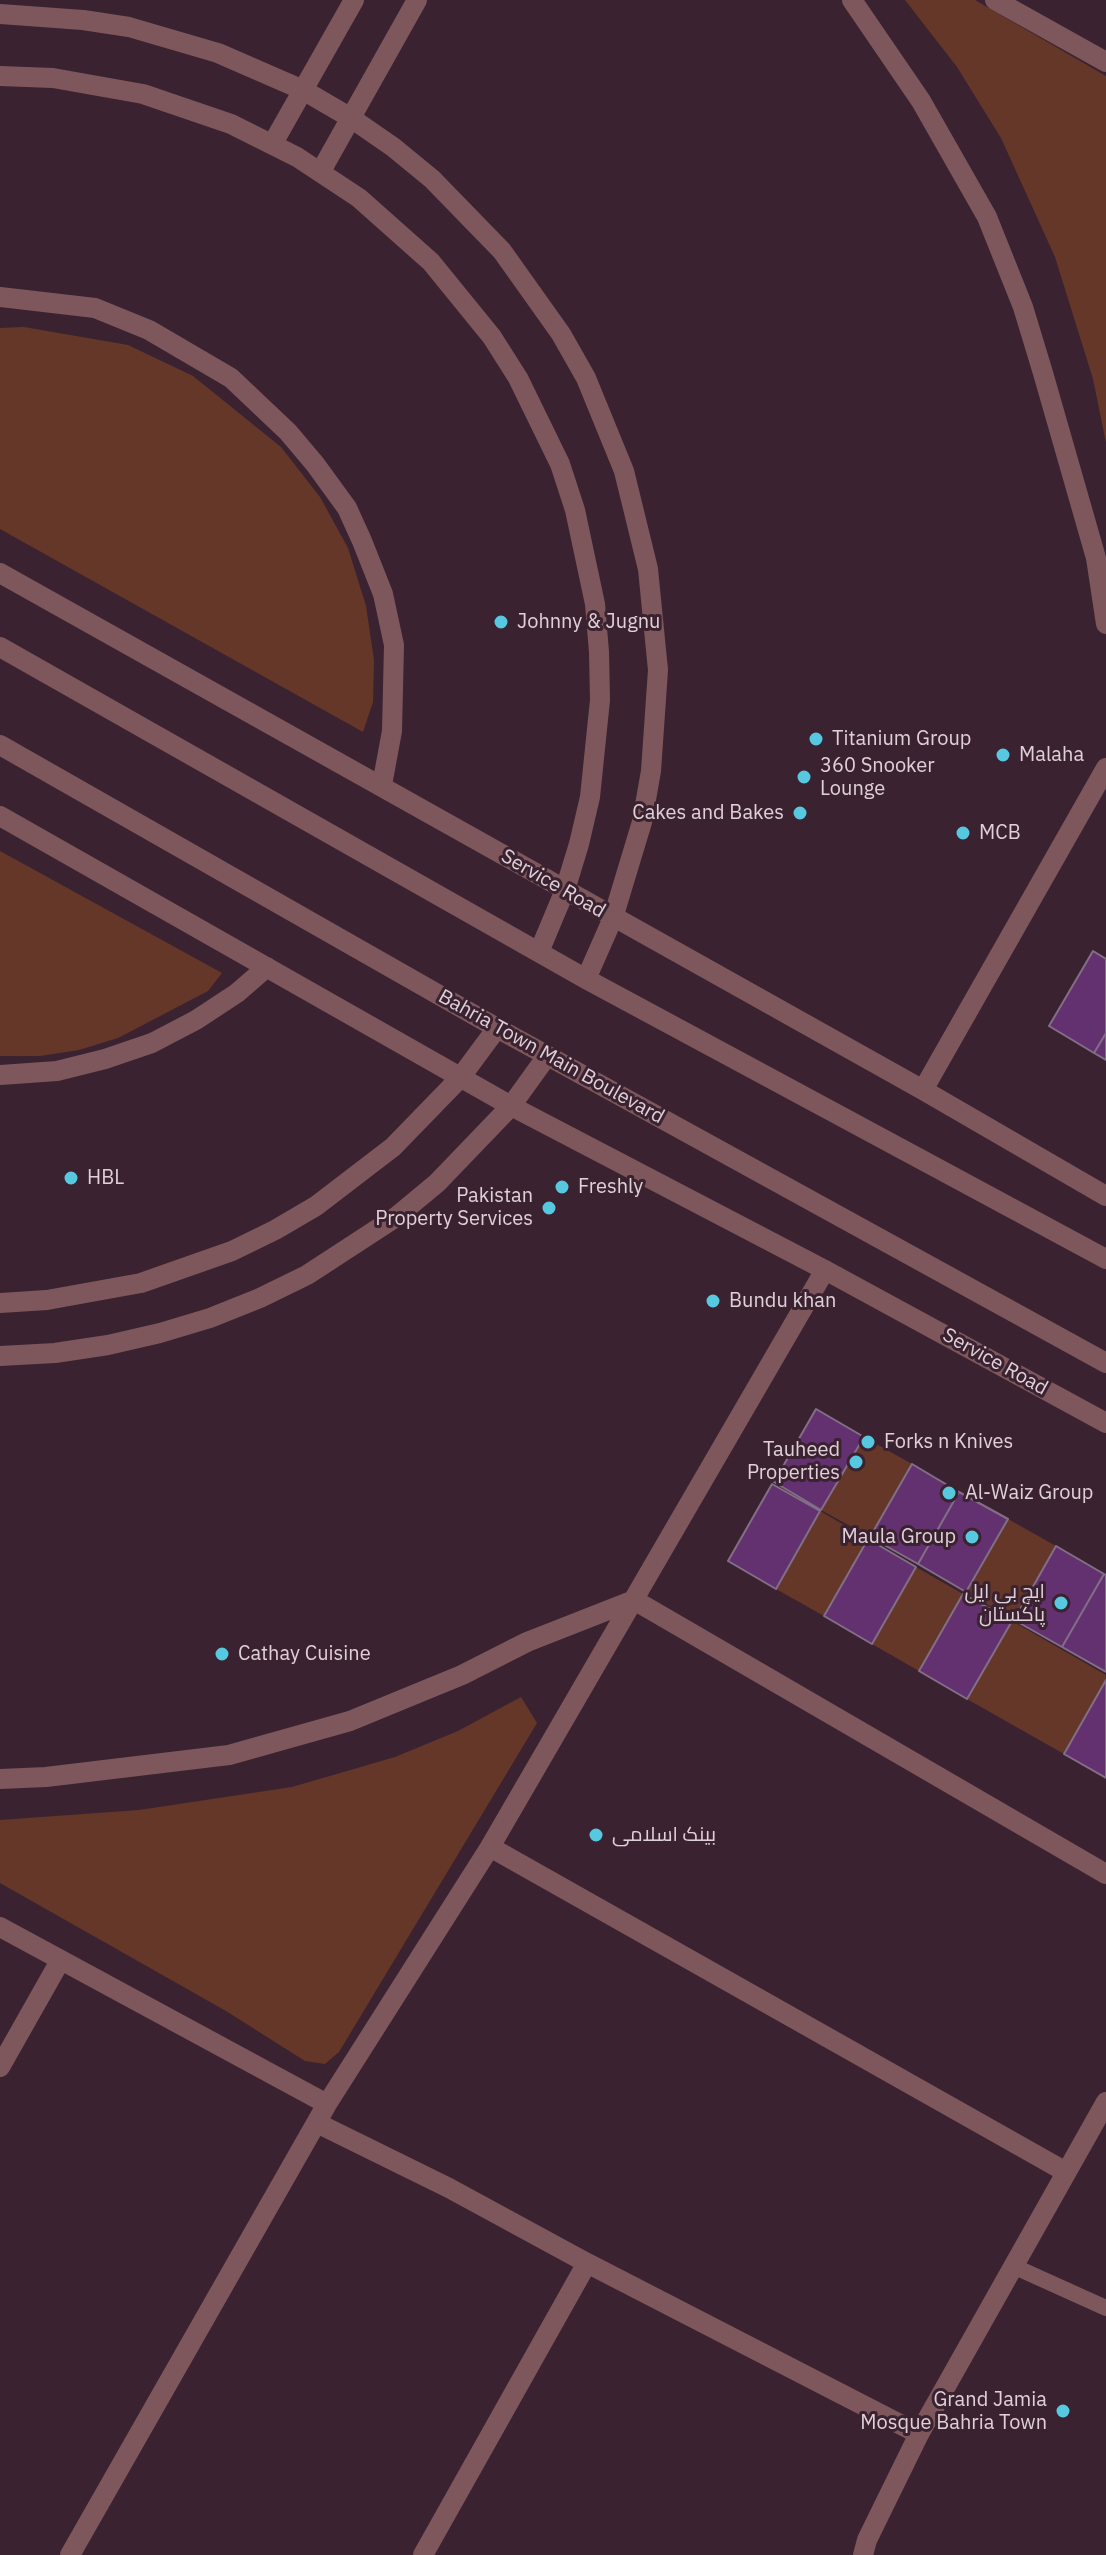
<!DOCTYPE html>
<meta charset="utf-8">
<style>
body{margin:0}
canvas{display:block;background:#3a2230}
</style>
<canvas width="1106" height="2555"></canvas>
<script>
const c = document.querySelector('canvas').getContext('2d');
c.lineJoin = 'round';
function paint(path, color) {
  c.fillStyle = color;
  c.fill(path, 'evenodd');
}
function toPath(rows) {
  const path = new Path2D();
  for (const r of rows) {
    path.moveTo(r[0], r[1]);
    for (let i = 2; i < r.length; i += 2) path.lineTo(r[i], r[i + 1]);
  }
  return path;
}
function trace(path, color, width, dash) {
  c.strokeStyle = color;
  c.lineWidth = width;
  c.lineCap = dash ? 'butt' : 'round';
  c.setLineDash(dash || []);
  c.stroke(path);
}
function label(font, color, halo, rows, align = 'center') {
  c.font = font + ' "IBM Plex Sans",Cairo,sans-serif';
  c.lineWidth = 6;
  c.setLineDash([]);
  c.textBaseline = 'middle';
  c.strokeStyle = halo;
  c.fillStyle = color;
  for (const [text, x, y, turn = 0] of rows) {
    c.save();
    c.translate(x, y);
    c.rotate((+turn || 0) * Math.PI / 180);
    c.textAlign = isNaN(turn) ? turn : align;
    if (halo) c.strokeText(text, 0, 0);
    c.fillText(text, 0, 0);
    c.restore();
  }
}
const green = toPath([
 [905,0,975,0,1106,76,1106,443,1093,379,1055,257,1001,138,957,67],
 [24,327,128,345,193,376,281,447,320,497,348,548,366,606,374,660,373,702,363,732,0,529,0,328],
 [0,851,222,973,208,991,118,1038,79,1050,40,1056,0,1056],
 [864,1437,912,1464,870,1537,821,1510],
 [820,1511,868,1539,824,1616,776,1589],
 [1008,1519,1056,1546,1014,1620,966,1592],
 [916,1567,963,1594,919,1671,872,1644],
 [1012,1621,1106,1675,1106,1680,1064,1754,967,1699],
 [521,1697,537,1723,339,2052,325,2064,305,2061,226,2011,0,1883,0,1820,139,1810,292,1787,395,1757,458,1731]
]);
const building = toPath([
 [1093,951,1106,959,1106,1033,1094,1053,1049,1026,1093,951],
 [1106,1033,1106,1060,1094,1053,1106,1033],
 [816,1409,864,1437,821,1510,774,1482,816,1409],
 [912,1464,959,1492,918,1564,870,1537,912,1464],
 [772,1484,820,1511,776,1589,728,1561,772,1484],
 [959,1492,1008,1519,966,1592,918,1564,959,1492],
 [868,1539,916,1567,872,1644,824,1616,868,1539],
 [1056,1546,1104,1574,1062,1647,1014,1620,1056,1546],
 [1104,1574,1106,1575,1106,1672,1062,1647,1104,1574],
 [963,1594,1012,1621,967,1699,919,1671,963,1594],
 [1106,1680,1106,1778,1064,1754,1106,1680]
]);
const service = toPath([
 [1013,2266,1106,2308]
]);
const minor = toPath([
 [852,0,921,101,987,217,1023,307,1043,373,1096,558,1106,624],
 [995,0,1106,62],
 [0,297,95,308,149,330,231,378,288,432,315,464,347,508,362,541,383,594,394,645,392,731,382,785],
 [0,573,923,1090,1106,1196],
 [0,816,511,1106,825,1270,1106,1423],
 [0,1075,57,1071,105,1059,152,1043,196,1020,237,993,267,967],
 [923,1090,1106,768],
 [0,1779,46,1777,229,1755,350,1721,462,1675,527,1642,634,1600,1106,1874],
 [490,1847,1066,2172],
 [0,1927,327,2104],
 [0,2067,60,1961],
 [317,2123,449,2188,587,2263,919,2434],
 [70,2555,327,2104,490,1847,825,1270],
 [423,2555,587,2263]
]);
const tertiary = toPath([
 [0,14,83,20,129,27,218,53,303,90,351,118,393,147,432,179,502,251,561,334,586,378,624,471,648,569,658,670,651,771,642,822,613,918,586,979],
 [0,76,53,78,143,94,231,124,297,157,359,198,431,262,492,337,518,378,560,464,575,510,595,604,599,652,600,700,590,797,579,844,565,890,539,952],
 [273,143,354,0],
 [321,171,417,0],
 [0,647,586,979,1106,1259],
 [0,745,497,1028,1106,1363],
 [0,1303,47,1300,141,1283,232,1251,275,1230,316,1206,393,1147,460,1078,497,1028],
 [0,1356,55,1353,108,1345,160,1333,210,1318,260,1298,307,1275,396,1217,437,1183,511,1106,547,1056],
 [863,2555,867,2540,919,2434,1106,2102]
]);
const markers = [
 [501,622,8,"#56c9e1"],
 [816,739,8,"#56c9e1"],
 [1003,755,8,"#56c9e1"],
 [804,777,8,"#56c9e1"],
 [800,813,8,"#56c9e1"],
 [963,833,8,"#56c9e1"],
 [71,1178,8,"#56c9e1"],
 [562,1187,8,"#56c9e1"],
 [549,1208,8,"#56c9e1"],
 [713,1301,8,"#56c9e1"],
 [868,1442,8,"#56c9e1"],
 [856,1462,8,"#56c9e1"],
 [949,1493,8,"#56c9e1"],
 [972,1537,8,"#56c9e1"],
 [1061,1603,8,"#56c9e1"],
 [222,1654,8,"#56c9e1"],
 [596,1835,8,"#56c9e1"],
 [1063,2411,8,"#56c9e1"]
];
const poiNames = [
 ["Johnny & Jugnu",517,622],
 ["Titanium Group",832,739],
 ["Malaha",1019,755],
 ["360 Snooker",820,766],
 ["Lounge",820,789],
 ["Cakes and Bakes",784,813,"right"],
 ["MCB",979,833],
 ["HBL",87,1178],
 ["Freshly",578,1187],
 ["Pakistan",533,1196,"right"],
 ["Property Services",533,1219,"right"],
 ["Bundu khan",729,1301],
 ["Forks n Knives",884,1442],
 ["Tauheed",840,1450,"right"],
 ["Properties",840,1473,"right"],
 ["Al-Waiz Group",965,1493],
 ["Maula Group",956,1537,"right"],
 ["ایچ بی ایل",1045,1592,"right"],
 ["پاکستان",1045,1615,"right"],
 ["Cathay Cuisine",238,1654],
 ["بینک اسلامی",612,1835],
 ["Grand Jamia",1047,2400,"right"],
 ["Mosque Bahria Town",1047,2423,"right"]
];
const streetNames = [
 ["Service Road",553,884,30],
 ["Bahria Town Main Boulevard",551,1057,29],
 ["Service Road",995,1362,29]
];
paint(green, '#643728');
paint(building, '#633170');
trace(building, '#826f87', 2);
trace(service, '#7e575c', 16);
trace(minor, '#7e575c', 20);
trace(tertiary, '#7e575c', 20);
for (const [x, y, r, color] of markers) {
  const dot = new Path2D();
  dot.arc(x, y, r, 0, 2 * Math.PI);
  c.fillStyle = color;
  c.fill(dot);
  trace(dot, '#3a2230', 3);
}
label('20px', '#e0d0d8', '#3a2230', poiNames, 'left');
label('20px', '#e0d0d8', '#3a2230', streetNames);
</script>
